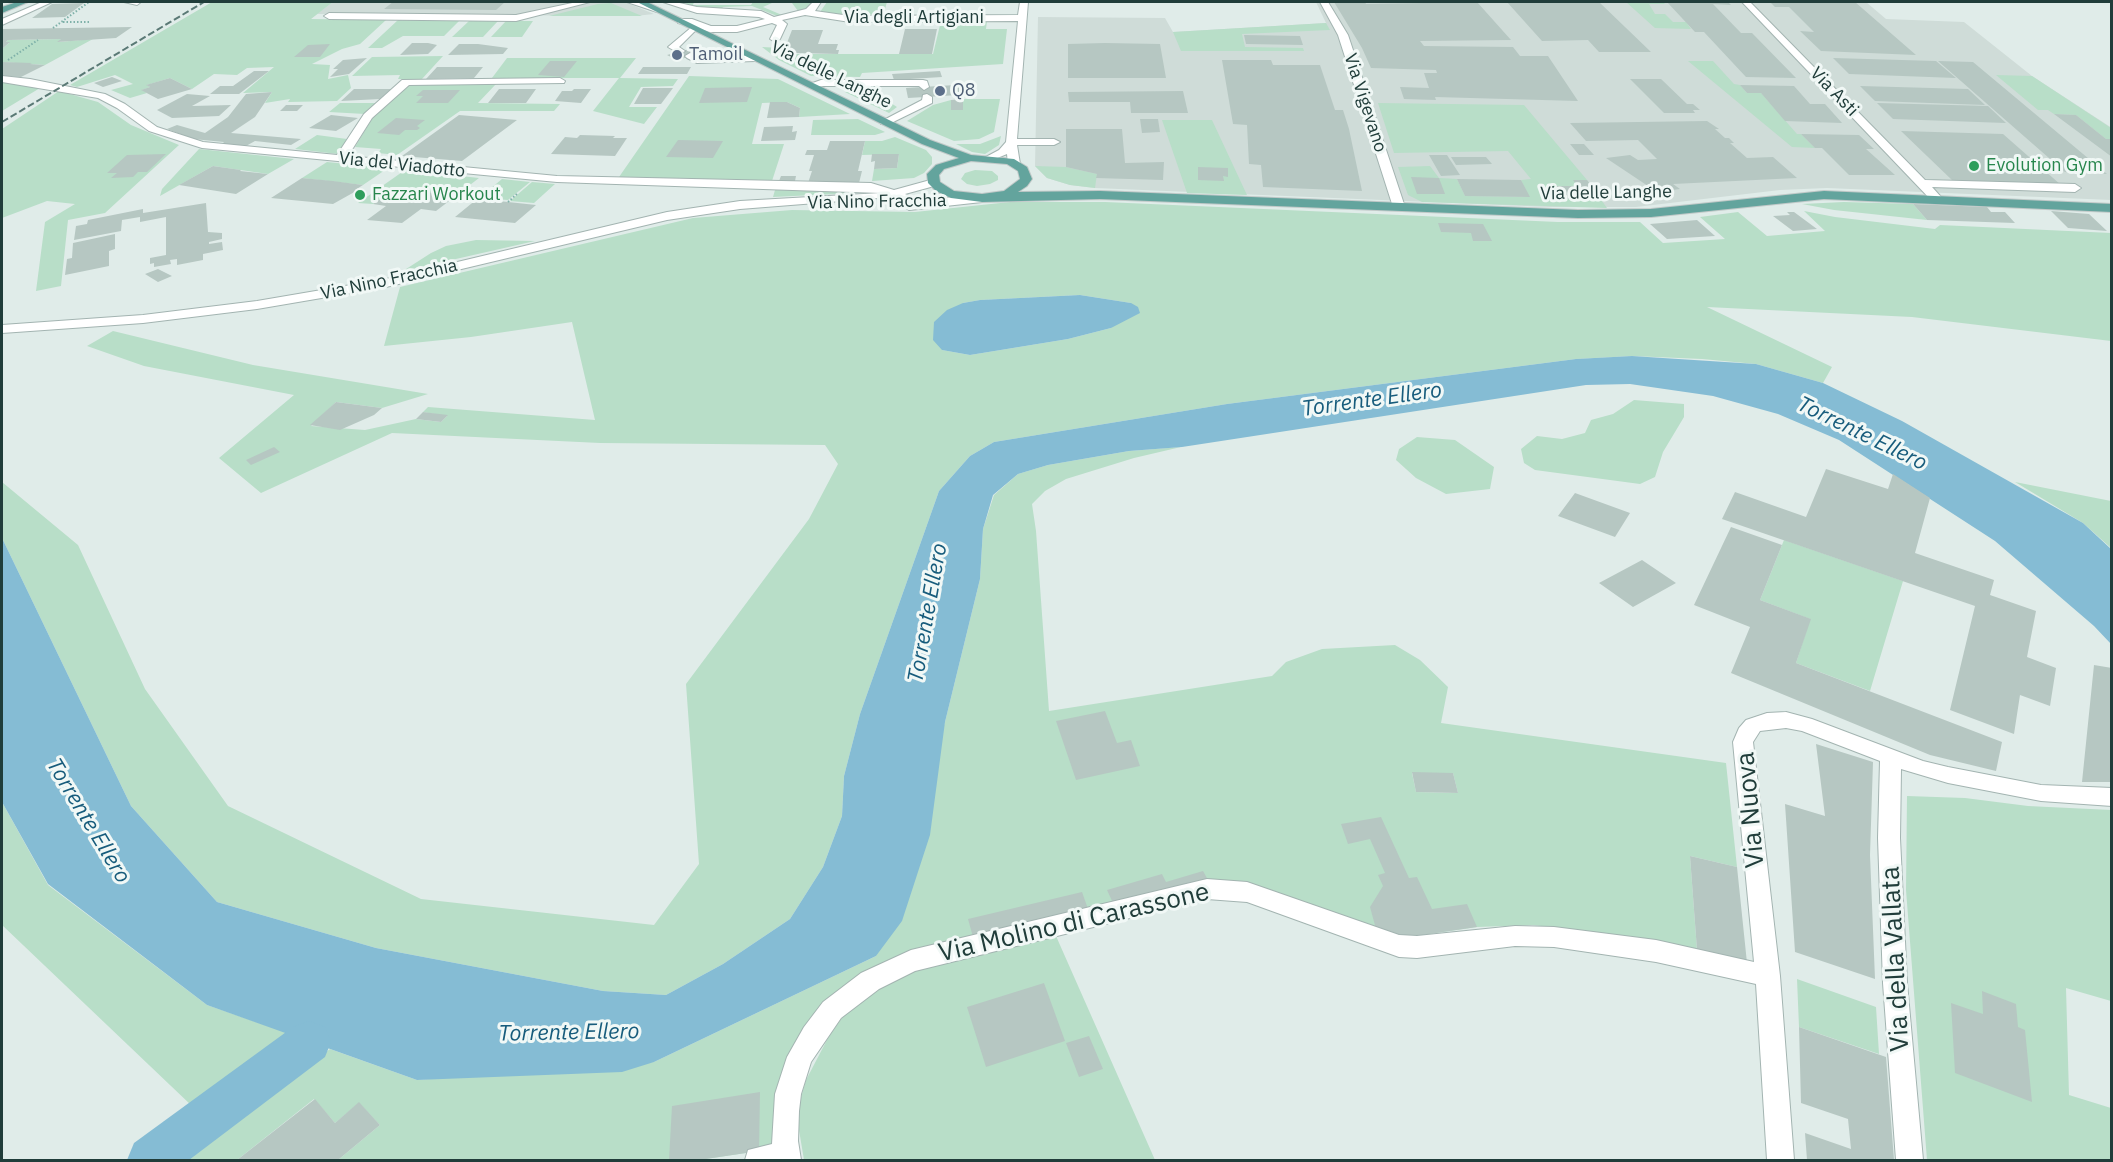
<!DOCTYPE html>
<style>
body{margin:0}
#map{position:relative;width:2113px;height:1162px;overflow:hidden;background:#e0ece9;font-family:"IBM Plex Sans",sans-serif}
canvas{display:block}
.frame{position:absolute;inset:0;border:3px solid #203d3a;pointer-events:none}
</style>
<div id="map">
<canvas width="2113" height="1162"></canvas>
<div class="frame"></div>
</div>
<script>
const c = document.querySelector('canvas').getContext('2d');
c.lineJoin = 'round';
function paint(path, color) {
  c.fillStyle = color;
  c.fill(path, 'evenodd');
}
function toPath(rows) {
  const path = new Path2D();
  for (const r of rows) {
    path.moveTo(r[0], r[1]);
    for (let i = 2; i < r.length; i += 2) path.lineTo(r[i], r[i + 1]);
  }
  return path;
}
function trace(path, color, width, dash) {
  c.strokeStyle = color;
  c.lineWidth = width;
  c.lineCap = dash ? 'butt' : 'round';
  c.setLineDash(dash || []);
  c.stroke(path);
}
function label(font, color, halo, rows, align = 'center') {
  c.font = font + ' "IBM Plex Sans",sans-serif';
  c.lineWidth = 6;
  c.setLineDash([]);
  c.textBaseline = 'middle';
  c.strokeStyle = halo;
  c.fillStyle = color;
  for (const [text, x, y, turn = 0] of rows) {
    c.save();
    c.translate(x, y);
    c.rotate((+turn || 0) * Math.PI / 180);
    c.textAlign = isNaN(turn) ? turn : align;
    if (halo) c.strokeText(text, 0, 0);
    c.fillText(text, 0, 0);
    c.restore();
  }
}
const built = toPath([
 [333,2,625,2,654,14,635,16,317,14],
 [1316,2,1866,2,1886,19,1964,22,2032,76,2112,128,2111,200,1827,188,1780,190,1636,207,1549,207,1095,188,1070,185,1047,178,1035,166,1038,17,1165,18,1173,32,1326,23]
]);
const green = toPath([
 [212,2,333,2,311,19,386,20,360,44,342,49,312,64,330,65,328,79,348,75,351,88,337,101,288,102,290,99,265,103,272,92,243,93,274,67,247,68,237,75,214,74,192,89,170,78,147,85,150,87,142,90,147,93,130,98,111,90,133,84,115,75,77,87,70,85],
 [681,2,694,2,693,5,751,5,753,2,812,2,807,8,798,11,792,3,772,3,763,7,782,15,777,16,752,6,723,7,721,10,699,8],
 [827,2,887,2,883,16,845,16,820,12],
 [1626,2,1663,2,1665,4,1649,4,1655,14,1665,14,1673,22,1686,22,1691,29,1655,28],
 [611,3,642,16,549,16,598,4],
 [398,20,459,21,444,36,403,36,382,48,368,48],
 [469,21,498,21,483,37,452,37],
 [506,21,533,21,522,37,491,37],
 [941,21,987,21,986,29,1007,29,1003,64,862,73,860,77,811,76,779,60,762,47,780,48,795,54,933,54],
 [1326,23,1330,30,1242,34,1245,47,1303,48,1304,51,1181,51,1173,32],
 [61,39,59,42,93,39,45,65,2,62,2,49,9,43,6,42,8,40],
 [443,56,422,79,398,79,400,75,352,76,372,57],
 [507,58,636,58,620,78,678,79,673,86,641,87,629,107,657,107,644,124,593,111,619,78,492,78],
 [1688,61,1713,61,1734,84,1740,85,1747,93,1761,93,1797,134,1801,134,1815,148,1792,147],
 [1996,75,2032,76,2111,128,2111,139,2106,139,2076,115,2054,114,2048,110,2038,110],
 [689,76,778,79,850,114,799,117,800,108,787,102,762,103,752,144,784,144,772,181,619,177],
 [4,82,40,88,2,111,2,83],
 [407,84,496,84,478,103,560,104,554,111,460,111,397,155,378,153,381,149,355,147,373,117],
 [59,91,98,102,131,125,179,145,105,213,68,220,61,286,36,291,45,222,75,204,47,201,2,218,2,129],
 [866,91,880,96,897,107,889,113,845,92],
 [963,99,1000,99,994,132,979,139,954,141,907,121,933,105,951,100,951,110],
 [340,103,377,103,365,114,329,112],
 [1378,103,1524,105,1587,180,1607,208,1422,202,1408,195,1398,167,1430,166,1439,178,1457,179,1465,196,1529,197,1521,180,1531,179,1508,151,1394,153],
 [858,119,885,132,875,135,811,135,813,120],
 [1162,120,1212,120,1247,195,1187,193],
 [317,135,347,139,338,154,295,149],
 [1001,136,999,145,985,154,972,152,956,144,980,144],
 [895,137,926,150,932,157,932,164,924,173,914,178,872,181,874,169,897,168,899,154,862,155,865,141,882,141],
 [199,149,294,159,268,174,213,166,160,196,162,189],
 [327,162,388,168,363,185,302,178],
 [1035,166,1066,167,1097,174,1095,188,1070,185,1047,178],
 [405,170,479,178,457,195,395,189,373,204,358,203],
 [975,170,992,171,998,176,998,180,990,184,977,186,967,184,961,179,965,173],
 [502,179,530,182,508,200,479,198],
 [532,182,555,184,534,203,510,201],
 [775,190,857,191,856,193,773,197],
 [1010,202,1105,202,1558,222,1640,222,1663,243,1725,239,1700,217,1738,212,1767,236,1825,231,1804,211,1835,217,1935,229,1940,225,2111,233,2111,341,1912,317,1707,307,1832,367,1823,383,1756,364,1702,359,1632,356,1576,359,1227,404,994,442,970,456,939,491,860,714,844,776,842,816,823,867,790,919,723,964,666,995,603,991,376,948,217,902,131,806,2,538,2,482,78,545,145,689,228,806,421,899,654,925,699,864,686,684,809,519,838,464,825,445,600,443,392,433,261,493,219,458,294,395,144,366,87,346,113,331,253,365,428,394,382,408,336,402,311,426,365,430,416,419,441,422,447,416,423,412,428,407,595,420,572,322,471,337,384,346,400,287,693,218,792,210,915,212],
 [1080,295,1131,303,1111,328,1068,339,970,355,942,350,963,303,980,300],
 [1844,202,1913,204,1927,220,1834,210,1802,204],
 [476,240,535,241,403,271,431,253,446,246],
 [1634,400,1684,404,1684,417,1663,452,1655,477,1640,484,1535,470,1524,463,1521,449,1537,436,1562,439,1585,433,1591,420,1613,414],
 [1417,437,1455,440,1494,467,1490,489,1446,494,1416,478,1396,460,1399,449],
 [1181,447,1134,458,1066,479,1045,491,1032,504,1036,531,1049,711,1272,676,1286,662,1322,649,1395,645,1420,660,1448,687,1441,723,1726,763,1737,867,1690,856,1697,950,1636,938,1533,925,1477,927,1401,938,1265,888,908,953,787,1059,775,1092,773,1149,699,1160,338,1160,380,1125,359,1103,335,1123,314,1099,237,1160,184,1160,330,1049,417,1080,654,1062,876,956,945,722,980,579,983,529,994,495,1018,474,1048,465,1129,451],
 [1412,773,1453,773,1458,793,1416,792],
 [2015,482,2111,501,2111,548,2083,523],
 [1784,540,1903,581,1870,691,1796,663,1810,619,1760,600],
 [1907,796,1965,798,2028,806,2111,810,2111,1001,2066,988,2069,1095,2111,1108,2111,1160,1927,1160,1906,890],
 [2,802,48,885,207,1005,288,1033,192,1106,2,925],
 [1056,936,1155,1160,804,1160,798,1124,800,1101,806,1080,828,1038,841,1019,857,1002,906,971],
 [1797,979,1876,1007,1879,1054,1799,1027]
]);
const water = toPath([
 [1080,295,1131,303,1138,307,1140,313,1111,328,1068,339,970,355,942,350,933,340,934,322,947,310,963,303,980,300],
 [1632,356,1756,364,1823,383,1902,421,2083,523,2111,549,2111,644,2094,626,1995,541,1839,440,1778,414,1713,396,1630,384,1586,385,1182,447,1129,451,1048,465,1018,474,993,495,983,529,980,579,945,722,930,835,902,921,876,956,654,1062,622,1072,417,1080,207,1005,48,884,2,802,2,538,131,806,217,902,376,948,603,991,666,995,723,964,790,919,823,867,842,816,844,776,860,714,939,491,970,456,994,442,1227,404,1576,359]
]);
const canal = toPath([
 [309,1021,325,1027,331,1042,325,1057,189,1160,127,1160,134,1143,293,1027,309,1021]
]);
const building = toPath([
 [393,2,505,2,496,10,384,9],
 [1334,2,1365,2,1366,4,1477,2,1511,40,1420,41,1424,46,1513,47,1520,56,1548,56,1578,101,1435,97,1436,100,1404,99,1400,87,1429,88,1424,73,1437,73,1436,70,1371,68,1362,48],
 [1507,2,1599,2,1651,52,1599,52,1588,40,1542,41],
 [1667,2,1728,2,1731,5,1713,4,1741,33,1752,33,1796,78,1746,77,1704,32,1695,32],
 [1770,2,1855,2,1916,55,1821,51,1800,31,1814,32,1789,7,1775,7],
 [84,3,65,17,32,18,52,4],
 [132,27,116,38,57,42,61,39,8,40,6,42,10,42,2,49,2,29],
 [905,29,937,29,932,54,899,54],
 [792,30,823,30,818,44,838,44,836,50,839,50,838,54,796,53,785,48],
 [1244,35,1300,36,1303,45,1246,44],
 [412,43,428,43,437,45,428,54,400,55],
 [1105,43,1160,44,1166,78,1068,78,1068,44],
 [330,44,320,57,294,57,308,45],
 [459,44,478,44,508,48,503,54,448,55],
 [693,48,703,53,677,60,667,55],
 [367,58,349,74,330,77,338,69,333,69,343,60],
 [1833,58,1936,61,1956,78,1849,74],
 [1222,60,1271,60,1273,65,1320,65,1335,110,1343,110,1349,129,1362,191,1263,187,1261,165,1249,164,1247,125,1233,124],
 [550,61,577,61,564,77,538,75],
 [1938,61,1973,62,2107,174,2065,172],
 [2,62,32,63,30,64,45,65,21,77,2,76],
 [437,67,483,67,474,78,426,79],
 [643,67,691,67,687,74,638,74],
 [254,71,269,71,239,94,210,94,220,86,233,86],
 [940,71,942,77,894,80,892,74],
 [112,77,122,81,103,87,94,83],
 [170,78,192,89,158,99,141,90,150,87,146,85],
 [1630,79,1661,79,1687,104,1693,104,1700,110,1693,110,1695,113,1664,113],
 [972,84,975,94,908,98,906,88],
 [1740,85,1794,86,1810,104,1825,104,1842,123,1785,121,1761,93,1747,93],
 [1860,86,1968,89,1985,105,1875,101],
 [752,87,747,102,699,103,705,88],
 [643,88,673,88,661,104,634,104],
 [354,89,391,89,380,99,341,101],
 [499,89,536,89,526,103,488,103],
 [574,89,591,89,581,103,555,101,562,91,572,91],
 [423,90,460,90,448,103,416,103,423,96,416,96],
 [1183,91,1188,113,1131,113,1130,102,1069,102,1068,92],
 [272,92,255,117,231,133,301,139,291,145,255,141,246,146,222,144,224,142,193,139,167,129,177,125,205,133,228,117,246,94],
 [187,94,210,96,192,106,231,105,219,116,172,118,157,110],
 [963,99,963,110,951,110,951,100],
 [770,102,787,102,800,108,799,117,767,118],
 [1877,103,1988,106,2006,123,1893,119],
 [286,105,303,105,297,111,280,111],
 [2054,114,2076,115,2106,139,2112,139,2112,157],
 [331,115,358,118,336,131,309,128],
 [459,115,517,120,462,161,402,156],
 [396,118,425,120,417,126,420,128,417,130,405,130,399,135,377,133],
 [1140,119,1158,119,1160,132,1142,133],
 [1707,121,1719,129,1715,129,1725,138,1729,138,1734,143,1730,143,1747,158,1773,157,1797,178,1673,184,1680,189,1657,192,1606,158,1630,155,1638,160,1657,159,1638,140,1586,141,1570,123],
 [793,126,792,132,797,131,795,140,761,141,764,127],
 [1066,129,1122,129,1125,163,1164,162,1163,180,1096,178,1097,174,1066,167],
 [1901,131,2003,134,2061,185,1953,181],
 [1801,134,1859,135,1874,149,1866,149,1895,175,1849,175,1822,148,1815,148],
 [580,135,615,136,613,138,627,138,615,156,551,154,565,137,577,138],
 [678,140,723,141,713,158,666,157],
 [830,141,865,141,858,171,862,171,859,183,808,183,812,171,809,171,814,155,805,155,807,150,827,150],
 [1570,144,1584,144,1594,155,1579,155],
 [166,154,147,172,138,172,133,177,111,178,117,173,107,173,127,155],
 [872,154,899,154,897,168,874,169,875,161,871,162],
 [1429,155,1447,155,1460,175,1441,176],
 [1451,157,1486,157,1492,164,1456,165],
 [213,166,241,170,240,171,268,174,236,194,179,185],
 [1198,167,1228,168,1228,177,1223,176,1224,181,1198,180],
 [781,176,796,176,795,181,779,181],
 [1411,177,1439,178,1445,194,1417,194],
 [302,178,333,181,363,185,355,190,358,190,333,204,271,198],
 [1457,179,1521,180,1530,197,1465,196],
 [1573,180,1587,180,1601,200,1564,199,1556,186,1577,186],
 [395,189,457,195,436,211,421,209,402,223,367,220,386,206,373,204],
 [477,199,508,202,536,205,515,223,455,217],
 [206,203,208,232,222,233,222,239,209,242,209,244,222,242,223,250,203,254,203,260,177,265,177,259,170,260,171,264,154,267,154,263,150,264,150,258,166,255,166,217,140,222,140,217,122,220,121,231,74,240,76,226,87,224,88,220,143,209,143,213],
 [1913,204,1987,207,1991,212,2005,212,2015,223,1927,220],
 [2051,211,2089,214,2107,231,2068,228],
 [1787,212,1794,212,1817,229,1793,231,1773,216,1790,215],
 [1697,220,1715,236,1667,239,1650,224],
 [1438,223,1483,224,1492,241,1473,241,1471,233,1441,232],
 [115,234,115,249,109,251,109,266,65,275,67,259,72,258,73,243],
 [158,269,172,276,158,282,145,274],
 [336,402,382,408,374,415,340,430,310,425],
 [423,412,448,415,441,422,416,419],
 [274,447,280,452,251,465,246,460],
 [1826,469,1888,489,1893,474,1930,498,1915,553,1994,580,1990,595,2036,611,2027,657,2056,668,2050,706,2020,695,2014,734,1950,710,1975,606,1722,519,1735,492,1806,517],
 [1575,493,1630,513,1615,537,1558,516],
 [1731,527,1782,545,1760,600,1811,619,1796,663,2002,742,1996,771,1930,755,1731,673,1750,627,1694,605],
 [1642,560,1676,583,1633,607,1599,583],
 [2094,665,2112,668,2112,782,2082,782],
 [1105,711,1117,743,1131,740,1140,766,1076,780,1056,721],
 [1816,744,1873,762,1870,855,1875,979,1795,952,1785,804,1825,816],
 [1412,772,1453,773,1458,793,1416,792],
 [1381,817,1409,878,1417,877,1432,909,1467,904,1477,927,1401,938,1376,929,1370,907,1383,886,1378,875,1385,873,1370,839,1348,844,1341,824],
 [1690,856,1737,867,1747,963,1697,950],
 [1203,871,1208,880,1113,903,1107,890,1162,874,1166,882],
 [1082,892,1088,909,973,937,968,919],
 [1044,983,1065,1041,986,1067,967,1007],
 [1982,991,2016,1004,2018,1027,2025,1030,2032,1102,1955,1073,1951,1003,1983,1014],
 [1799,1027,1886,1057,1894,1160,1807,1160,1805,1133,1851,1149,1848,1119,1801,1103],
 [1089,1036,1103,1069,1079,1077,1066,1043],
 [760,1092,759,1151,699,1160,669,1160,672,1106],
 [315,1099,335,1123,359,1102,380,1125,338,1160,237,1160]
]);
const path = toPath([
 [63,22,89,22],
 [53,28,89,2],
 [8,60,38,40],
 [508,202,518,193]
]);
const minor = toPath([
 [42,2,52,2,2,25,2,19,42,2],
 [124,2,141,2,137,5,124,2],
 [577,2,590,2,516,21,329,19,324,16,329,13,516,15,577,2],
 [627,2,639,2,661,9,657,12,627,2],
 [663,2,675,2,697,7,761,11,774,17,806,9,813,2,821,2,815,11,850,16,1018,15,1020,2,1028,2,1017,139,1054,139,1060,142,1054,145,1017,145,1020,164,1014,167,1008,164,1007,154,990,161,984,158,999,150,1006,142,1018,21,850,22,805,15,782,20,787,24,780,39,775,42,770,39,777,25,772,23,737,32,710,32,698,28,679,47,685,51,680,54,668,47,693,26,678,23,678,19,692,19,711,26,737,26,765,19,759,17,697,13,663,2],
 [1320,2,1328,2,1348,35,1405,207,1403,210,1395,210,1393,207,1338,35,1320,2],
 [1742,2,1750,2,1925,180,2075,184,2081,188,2075,192,1932,187,1942,198,1940,201,1932,201,1742,2],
 [690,53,699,57,755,55,760,58,755,61,697,63,687,58,685,56,690,53],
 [2,76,30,79,105,94,125,104,157,127,203,142,337,155,364,114,402,80,560,78,565,81,564,83,409,85,372,118,348,156,557,176,871,183,894,190,934,179,938,181,938,185,905,194,922,201,982,194,988,198,982,202,909,210,903,206,906,203,892,197,740,209,667,220,386,287,257,309,143,323,2,333,2,325,143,315,257,301,386,279,667,212,740,201,881,193,557,182,202,148,149,131,117,108,98,98,2,82,2,76],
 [821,80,923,80,927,81,929,87,924,90,919,86,821,86,812,88,807,85,821,80],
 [927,94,932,97,932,103,889,124,881,124,880,122,922,100,923,95,927,94],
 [1786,712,1812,719,1923,761,1948,767,2041,785,2112,788,2112,806,2041,801,1948,783,1901,769,1900,838,1907,983,1923,1160,1896,1160,1883,983,1878,838,1880,761,1802,731,1786,728,1760,731,1753,742,1780,976,1794,1160,1767,1160,1756,984,1656,962,1554,947,1515,946,1417,958,1399,957,1247,902,1207,899,915,971,879,989,841,1018,811,1062,801,1094,799,1111,798,1141,801,1160,745,1160,748,1150,772,1144,775,1094,787,1057,804,1027,823,1002,861,973,911,950,1207,879,1247,882,1399,935,1417,936,1515,926,1554,927,1656,940,1754,962,1733,742,1739,728,1746,720,1767,713,1786,712]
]);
const major = toPath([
 [17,2,28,2,2,13,2,7,17,2],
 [637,2,647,2,930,140,971,155,1014,159,1027,167,1032,179,1027,186,1018,192,1100,191,1578,210,1651,209,1824,191,2112,204,2112,212,1824,199,1651,217,1578,218,1100,199,982,202,951,198,936,191,928,183,927,174,936,165,959,158,922,144,637,2],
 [971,161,1007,164,1018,171,1020,179,1004,191,982,194,954,191,940,182,939,175,944,169,971,161]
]);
const rail = toPath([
 [2,122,204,2]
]);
const markers = [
 [677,55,6,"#5c6f8a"],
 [940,91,6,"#5c6f8a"],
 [1974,166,6,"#2e9e5b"],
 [360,195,6,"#2e9e5b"]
];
const farStreetnames = [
 ["Via degli Artigiani",914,18],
 ["Via delle Langhe",831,75,26],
 ["Via Asti",1834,92,46],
 ["Via Vigevano",1365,103,72],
 ["Via del Viadotto",402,165,6],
 ["Via delle Langhe",1606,193,-1],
 ["Via Nino Fracchia",877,202,-1],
 ["Via Nino Fracchia",389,280,-12]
];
const farServicenames = [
 ["Tamoil",689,55],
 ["Q8",952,91]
];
const farLeisurenames = [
 ["Evolution Gym",1986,166],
 ["Fazzari Workout",372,195]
];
const waterNames = [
 ["Torrente Ellero",1372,400,-8],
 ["Torrente Ellero",1862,434,26],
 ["Torrente Ellero",928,613,-80],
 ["Torrente Ellero",88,821,59],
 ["Torrente Ellero",569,1033,-1]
];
const nearStreetnames = [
 ["Via Nuova",1751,810,-95],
 ["Via Molino di Carassone",1074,923,-13],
 ["Via della Vallata",1896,959,-93]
];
paint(built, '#cfdcd8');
paint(green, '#b8dec8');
paint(water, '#85bcd4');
paint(canal, '#85bcd4');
paint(building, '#b6c7c2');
trace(minor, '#a3b4b1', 2);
trace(major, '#c1c9c8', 2);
trace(path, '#7fb1a9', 2, [1.5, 2]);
paint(minor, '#fff');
paint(major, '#63a49d');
trace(rail, '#5a7975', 2, [7, 3]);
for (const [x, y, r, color] of markers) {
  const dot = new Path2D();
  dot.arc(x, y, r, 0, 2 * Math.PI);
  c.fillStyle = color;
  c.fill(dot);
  trace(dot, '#f1f8f6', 2);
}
label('18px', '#203d3a', '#f1f8f6', farStreetnames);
label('18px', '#4e5e75', '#f1f8f6', farServicenames, 'left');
label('18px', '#27864d', '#f1f8f6', farLeisurenames, 'left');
label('italic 22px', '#175c7c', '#f1f8f6', waterNames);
label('26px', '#203d3a', '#f1f8f6', nearStreetnames);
</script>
